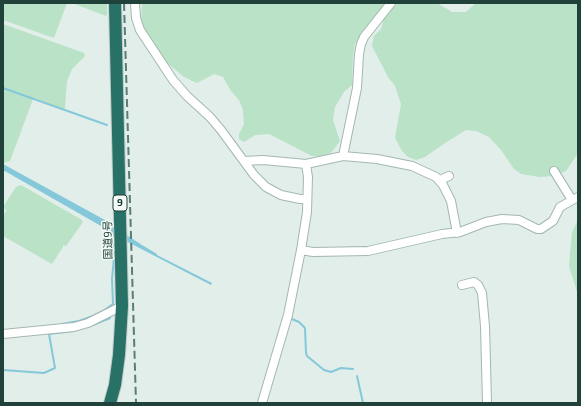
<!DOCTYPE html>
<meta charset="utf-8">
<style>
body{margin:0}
#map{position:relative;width:581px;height:406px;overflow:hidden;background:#e2eee9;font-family:"Exo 2",sans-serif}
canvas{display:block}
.frame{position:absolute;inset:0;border:4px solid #20423a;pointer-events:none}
</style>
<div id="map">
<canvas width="581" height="406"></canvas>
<div class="frame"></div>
</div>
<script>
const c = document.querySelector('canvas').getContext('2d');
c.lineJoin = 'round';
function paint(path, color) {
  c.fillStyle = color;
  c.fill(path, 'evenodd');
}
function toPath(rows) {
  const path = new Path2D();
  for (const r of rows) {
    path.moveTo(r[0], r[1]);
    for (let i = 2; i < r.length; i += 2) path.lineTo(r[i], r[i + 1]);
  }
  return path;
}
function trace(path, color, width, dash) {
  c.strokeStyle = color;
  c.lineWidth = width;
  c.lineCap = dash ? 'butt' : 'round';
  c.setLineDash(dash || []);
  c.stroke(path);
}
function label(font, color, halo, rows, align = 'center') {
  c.font = font + ' "Exo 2","Noto Sans JP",sans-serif';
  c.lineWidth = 3;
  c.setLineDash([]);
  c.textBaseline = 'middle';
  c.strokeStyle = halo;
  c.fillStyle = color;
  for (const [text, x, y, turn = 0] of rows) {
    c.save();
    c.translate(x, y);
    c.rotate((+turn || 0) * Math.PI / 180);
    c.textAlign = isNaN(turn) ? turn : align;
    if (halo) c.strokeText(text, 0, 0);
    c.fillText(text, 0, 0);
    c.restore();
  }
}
const green = toPath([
 [3,3,67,3,54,38,3,20],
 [72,3,107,3,107,14,106,16],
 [142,3,384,3,382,9,372,24,362,32,355,44,353,55,352,85,344,92,335,107,333,120,340,141,331,153,321,156,312,156,269,134,255,135,244,142,239,139,239,134,244,124,243,110,239,100,231,91,223,77,214,74,197,83,184,77,165,61,148,37,141,23],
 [397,3,437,3,452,12,466,12,476,3,578,3,578,153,566,171,551,176,540,177,521,174,514,169,501,150,489,137,476,131,466,130,445,143,425,157,416,160,408,157,402,151,395,138,401,104,395,86,388,77,372,46,374,36,381,29,384,18],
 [3,24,84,53,85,56,72,69,67,81,65,108,63,109,35,98,33,99,10,161,3,163],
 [21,185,82,220,83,222,66,246,63,245,63,247,52,264,3,236,3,216,6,211,7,211,3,207,16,187],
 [578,220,578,295,569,266,572,232]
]);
const water = toPath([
 [3,164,114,225,114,236,108,230,3,170],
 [122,232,142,245,157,254,157,255,212,283,211,285,122,239]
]);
const stream = toPath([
 [3,88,107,125],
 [292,319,299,322,305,328,306,353,307,356,324,370,331,372,341,368,353,369],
 [62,324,79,321,93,316,103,311,113,304,112,279,114,258,114,245],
 [93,325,110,318],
 [3,370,44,373,55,368,49,334,73,331],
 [357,376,363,403]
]);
const minor = toPath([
 [135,3,136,18,140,30,173,80,187,96,210,117,221,130,254,175,266,187,281,195,300,199,307,199],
 [343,156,357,88,359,54,361,44,364,37,391,3],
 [244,161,263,160,306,164,343,156,377,159,412,166,436,177,443,185,451,201,457,233],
 [554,171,572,200],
 [440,180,449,176],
 [301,250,313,252,368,251,442,234,460,232,486,222,502,219,519,220,537,229,541,229,553,221,560,207,578,197],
 [462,285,474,282,478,285,482,293,485,326,487,403],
 [3,334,74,327,88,323,122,306],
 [262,403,288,315,301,250,307,212,308,177,306,164]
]);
const highway = toPath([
 [110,403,115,385,119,355,122,306,115,3]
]);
const rail = toPath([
 [124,3,136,403]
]);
const shields = [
 [120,203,14]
];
const shieldNames = [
 ["9",120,203]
];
const streetNames = [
 ["国道9号",108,240,-91]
];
paint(green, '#b9e2c6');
paint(water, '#84c8d9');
trace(stream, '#84c8d9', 2);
trace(minor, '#a4b7b1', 10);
trace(highway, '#c1cac8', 14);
trace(minor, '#fff', 8);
trace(highway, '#287166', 12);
trace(rail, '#5a7d75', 2, [8, 4]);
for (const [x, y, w] of shields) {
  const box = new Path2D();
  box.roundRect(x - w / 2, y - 8, w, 16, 3);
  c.fillStyle = '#f4faf7';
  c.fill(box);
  trace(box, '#20423a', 1);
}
label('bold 10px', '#20423a', null, shieldNames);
label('11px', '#20423a', '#f4faf7', streetNames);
</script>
